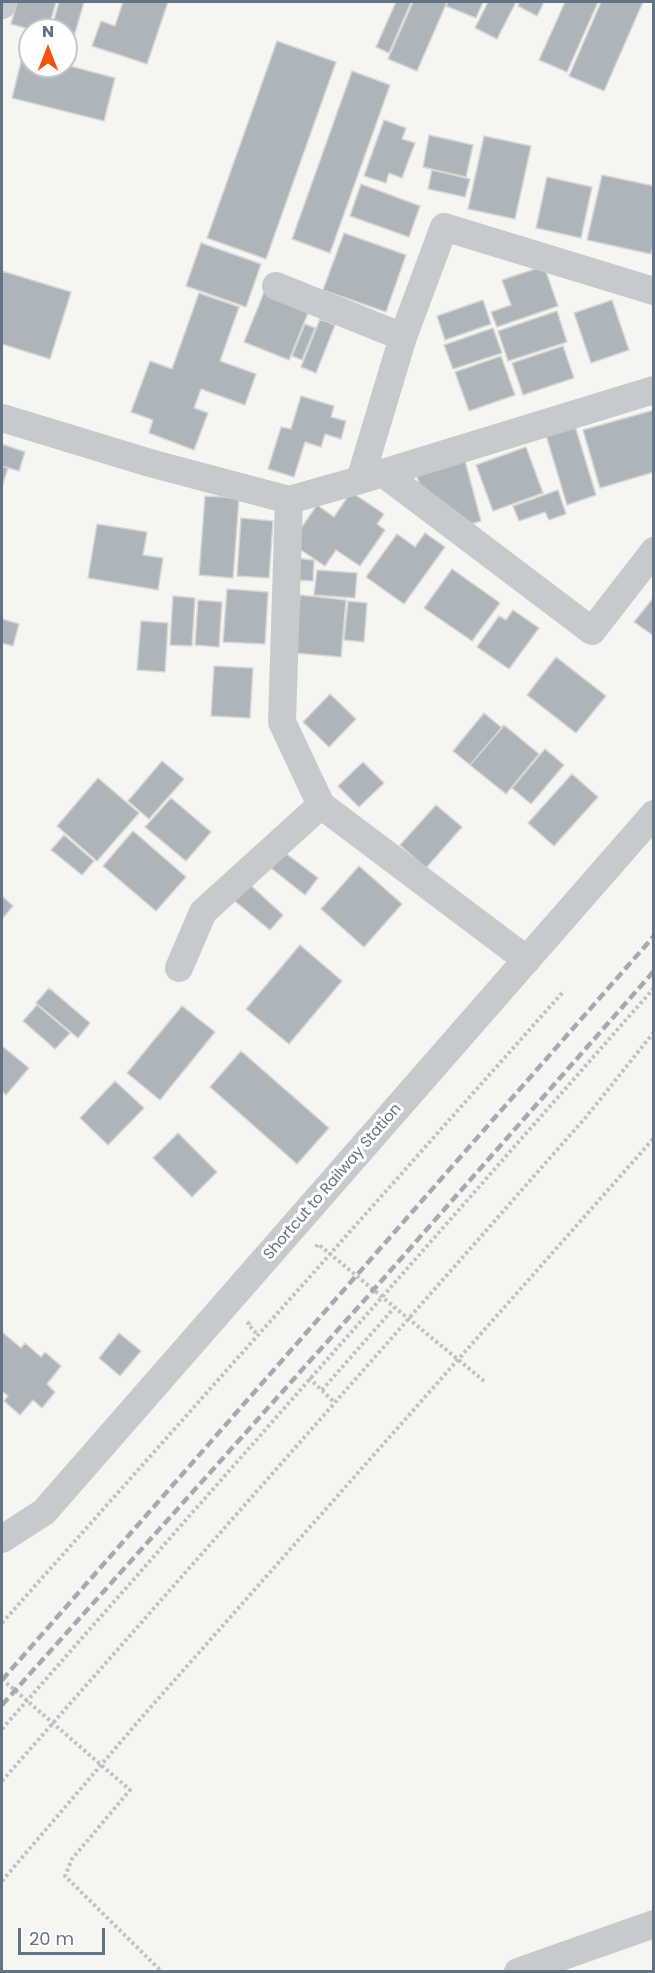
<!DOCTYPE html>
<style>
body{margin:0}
#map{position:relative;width:655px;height:1973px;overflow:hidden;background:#f5f5f1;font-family:Poppins,sans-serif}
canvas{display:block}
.frame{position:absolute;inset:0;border:3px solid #617385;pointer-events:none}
.north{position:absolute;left:18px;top:18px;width:60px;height:60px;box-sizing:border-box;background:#fff;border:2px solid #c0c7ce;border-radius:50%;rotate:0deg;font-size:16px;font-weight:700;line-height:24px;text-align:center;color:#617385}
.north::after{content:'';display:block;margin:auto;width:21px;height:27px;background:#f45312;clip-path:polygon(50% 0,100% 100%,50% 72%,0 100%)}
.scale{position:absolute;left:18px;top:1928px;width:87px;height:27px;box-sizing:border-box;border:3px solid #617385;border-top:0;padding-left:8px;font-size:18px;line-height:21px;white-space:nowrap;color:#617385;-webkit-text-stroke:4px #fff;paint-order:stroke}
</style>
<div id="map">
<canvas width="655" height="1973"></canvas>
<div class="frame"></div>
<div class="north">N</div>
<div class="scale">20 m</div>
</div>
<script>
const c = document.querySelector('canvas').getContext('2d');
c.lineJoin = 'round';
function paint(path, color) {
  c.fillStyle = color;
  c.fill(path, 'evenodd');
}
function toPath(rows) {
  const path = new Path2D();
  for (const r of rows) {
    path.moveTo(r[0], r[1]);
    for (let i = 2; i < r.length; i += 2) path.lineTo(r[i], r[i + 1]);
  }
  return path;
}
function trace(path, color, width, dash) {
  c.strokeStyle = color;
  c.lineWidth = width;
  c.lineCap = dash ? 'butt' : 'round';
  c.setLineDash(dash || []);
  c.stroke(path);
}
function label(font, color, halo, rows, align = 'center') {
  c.font = font + ' Poppins,sans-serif';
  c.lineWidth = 6;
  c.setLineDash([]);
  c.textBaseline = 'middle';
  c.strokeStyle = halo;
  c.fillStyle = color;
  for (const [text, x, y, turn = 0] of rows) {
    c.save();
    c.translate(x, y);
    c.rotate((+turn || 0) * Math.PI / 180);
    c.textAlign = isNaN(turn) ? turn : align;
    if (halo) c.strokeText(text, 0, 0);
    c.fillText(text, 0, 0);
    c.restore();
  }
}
const building = toPath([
 [17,2,56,2,48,30,32,30,11,24,17,2],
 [59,2,84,2,73,40,66,38,66,30,51,30,59,2],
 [123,2,168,2,147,64,92,46,101,21,115,26,123,2],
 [396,2,411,2,389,53,376,47,396,2],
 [413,2,447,2,417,71,388,59,413,2],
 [448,2,483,2,476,18,446,6,448,2],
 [488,2,516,2,497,39,475,28,488,2],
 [520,2,544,2,537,16,518,6,520,2],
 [565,2,598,2,567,72,539,60,565,2],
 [601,2,643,2,604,91,569,76,601,2],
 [277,41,336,62,266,259,207,238,277,41],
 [23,54,30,56,30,66,66,65,115,78,104,121,12,98,23,54],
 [352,71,390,85,330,253,292,239,352,71],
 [384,120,406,128,402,139,415,143,402,178,389,173,386,183,364,176,384,120],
 [429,135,473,145,466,177,423,167,429,135],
 [484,136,531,146,515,219,468,209,484,136],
 [432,170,470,179,465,197,428,189,432,170],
 [602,175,654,186,654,243,651,254,587,240,602,175],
 [547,177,592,187,581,238,536,228,547,177],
 [361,184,420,206,409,237,350,216,361,184],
 [344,233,406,255,386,312,323,290,344,233],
 [201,243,261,264,246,307,186,286,201,243],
 [544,266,558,306,497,327,491,312,511,305,502,280,544,266],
 [2,271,71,292,50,359,2,344,2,271],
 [265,290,310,308,289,360,244,342,265,290],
 [199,293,239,307,220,361,256,374,245,405,201,389,194,408,208,413,194,450,149,433,153,420,131,412,150,361,172,369,199,293],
 [483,300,491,324,445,340,437,316,483,300],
 [612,300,629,350,591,363,574,313,612,300],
 [557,311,567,342,508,361,498,331,557,311],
 [320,319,335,325,316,373,301,367,320,319],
 [305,324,315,328,302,360,292,356,305,324],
 [493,328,502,353,453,369,444,345,493,328],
 [563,346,574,378,523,395,512,363,563,346],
 [501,356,515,395,469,411,455,372,501,356],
 [301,396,334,406,331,417,346,421,341,439,325,434,321,447,305,442,294,477,268,469,281,427,291,429,301,396],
 [654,410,654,472,600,488,583,430,654,410],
 [575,426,596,495,567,505,546,435,575,426],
 [2,444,25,452,19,471,2,466,2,444],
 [526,447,543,493,493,511,476,465,526,447],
 [464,457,481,521,464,526,422,493,415,470,464,457],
 [2,466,8,468,2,487,2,466],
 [558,490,566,514,549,520,545,512,519,521,513,506,558,490],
 [351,492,384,514,377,524,385,530,360,566,336,550,325,566,298,548,297,534,317,505,334,517,351,492],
 [205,496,239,498,233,578,199,575,205,496],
 [241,518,273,521,269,578,237,576,241,518],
 [97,524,147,532,143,555,163,558,158,590,88,578,97,524],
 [425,533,445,547,404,604,366,577,397,534,415,547,425,533],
 [295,558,314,560,313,581,293,580,295,558],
 [452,569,500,603,472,641,424,608,452,569],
 [317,570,357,573,355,598,314,595,317,570],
 [227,589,268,592,265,644,223,642,227,589],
 [300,595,346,600,341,657,295,653,300,595],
 [173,596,195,598,192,646,170,645,173,596],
 [654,597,654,636,634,622,654,597],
 [198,600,222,602,219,647,195,645,198,600],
 [348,601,367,603,364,642,344,640,348,601],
 [513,610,539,628,509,669,477,647,499,616,506,620,513,610],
 [2,619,19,624,13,646,2,643,2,619],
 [141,621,168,623,165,672,137,670,141,621],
 [556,657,606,696,576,733,527,695,556,657],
 [214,666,253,668,250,718,211,716,214,666],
 [330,694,356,719,329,747,303,722,330,694],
 [484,713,502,728,470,765,453,751,484,713],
 [504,725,539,754,506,794,470,765,504,725],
 [545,749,564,765,531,804,512,788,545,749],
 [162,761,184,779,149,819,128,801,162,761],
 [363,762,384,783,359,807,338,786,363,762],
 [572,774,598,797,554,846,528,823,572,774],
 [98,778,139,813,97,861,57,826,98,778],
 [171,798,211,832,186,861,145,827,171,798],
 [436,805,462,827,426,868,400,845,436,805],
 [133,831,186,877,156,911,103,866,133,831],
 [64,835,94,861,82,875,51,850,64,835],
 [284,852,318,878,305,895,271,868,284,852],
 [359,866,402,904,364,947,321,909,359,866],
 [246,881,283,915,270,930,231,898,246,881],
 [2,896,13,906,2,919,2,896],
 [300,945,342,981,289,1044,246,1009,300,945],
 [49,988,90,1023,78,1038,36,1003,49,988],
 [37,1005,70,1033,55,1049,23,1021,37,1005],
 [182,1006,215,1032,160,1100,127,1073,182,1006],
 [2,1046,29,1068,6,1095,2,1091,2,1046],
 [241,1051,329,1128,297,1164,210,1087,241,1051],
 [115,1081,144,1108,108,1145,80,1118,115,1081],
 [178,1133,217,1172,192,1197,153,1158,178,1133],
 [2,1332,21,1348,25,1343,41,1357,45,1352,61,1366,47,1384,55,1392,42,1408,33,1400,20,1415,4,1401,8,1396,2,1391,2,1332],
 [119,1333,141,1351,120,1376,99,1358,119,1333]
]);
const path = toPath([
 [316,1247,318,1244,484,1381],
 [250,1322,248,1324,257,1334],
 [309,1378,335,1403],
 [322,1390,394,1308],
 [2,1623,563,992],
 [2,1679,130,1790,72,1859,65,1876,162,1972],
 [2,1729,654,988],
 [2,1781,586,1117,654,1032],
 [2,1881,142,1717,654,1138]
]);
const minor = toPath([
 [2,5,2,2],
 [276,286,403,337],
 [2,418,150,463,289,500,360,480,654,390],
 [383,473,592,631,654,551],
 [360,480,403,337,444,227,654,291],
 [289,500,282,722,321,805,527,960],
 [179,968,203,912,321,805],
 [2,1539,44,1512,654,814],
 [518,1972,654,1924]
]);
const rail = toPath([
 [2,1680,654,936],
 [2,1705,369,1295,654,971]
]);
const streetNames = [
 ["Shortcut to Railway Station",333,1182,-49]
];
paint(building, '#adb5bb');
trace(building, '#d6d6d4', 1.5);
trace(path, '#c0c1c3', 4, [3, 3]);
trace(minor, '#c7cacd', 28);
trace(rail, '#a4aab0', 4.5, [9, 4.5]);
label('15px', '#617385', '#fff', streetNames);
</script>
